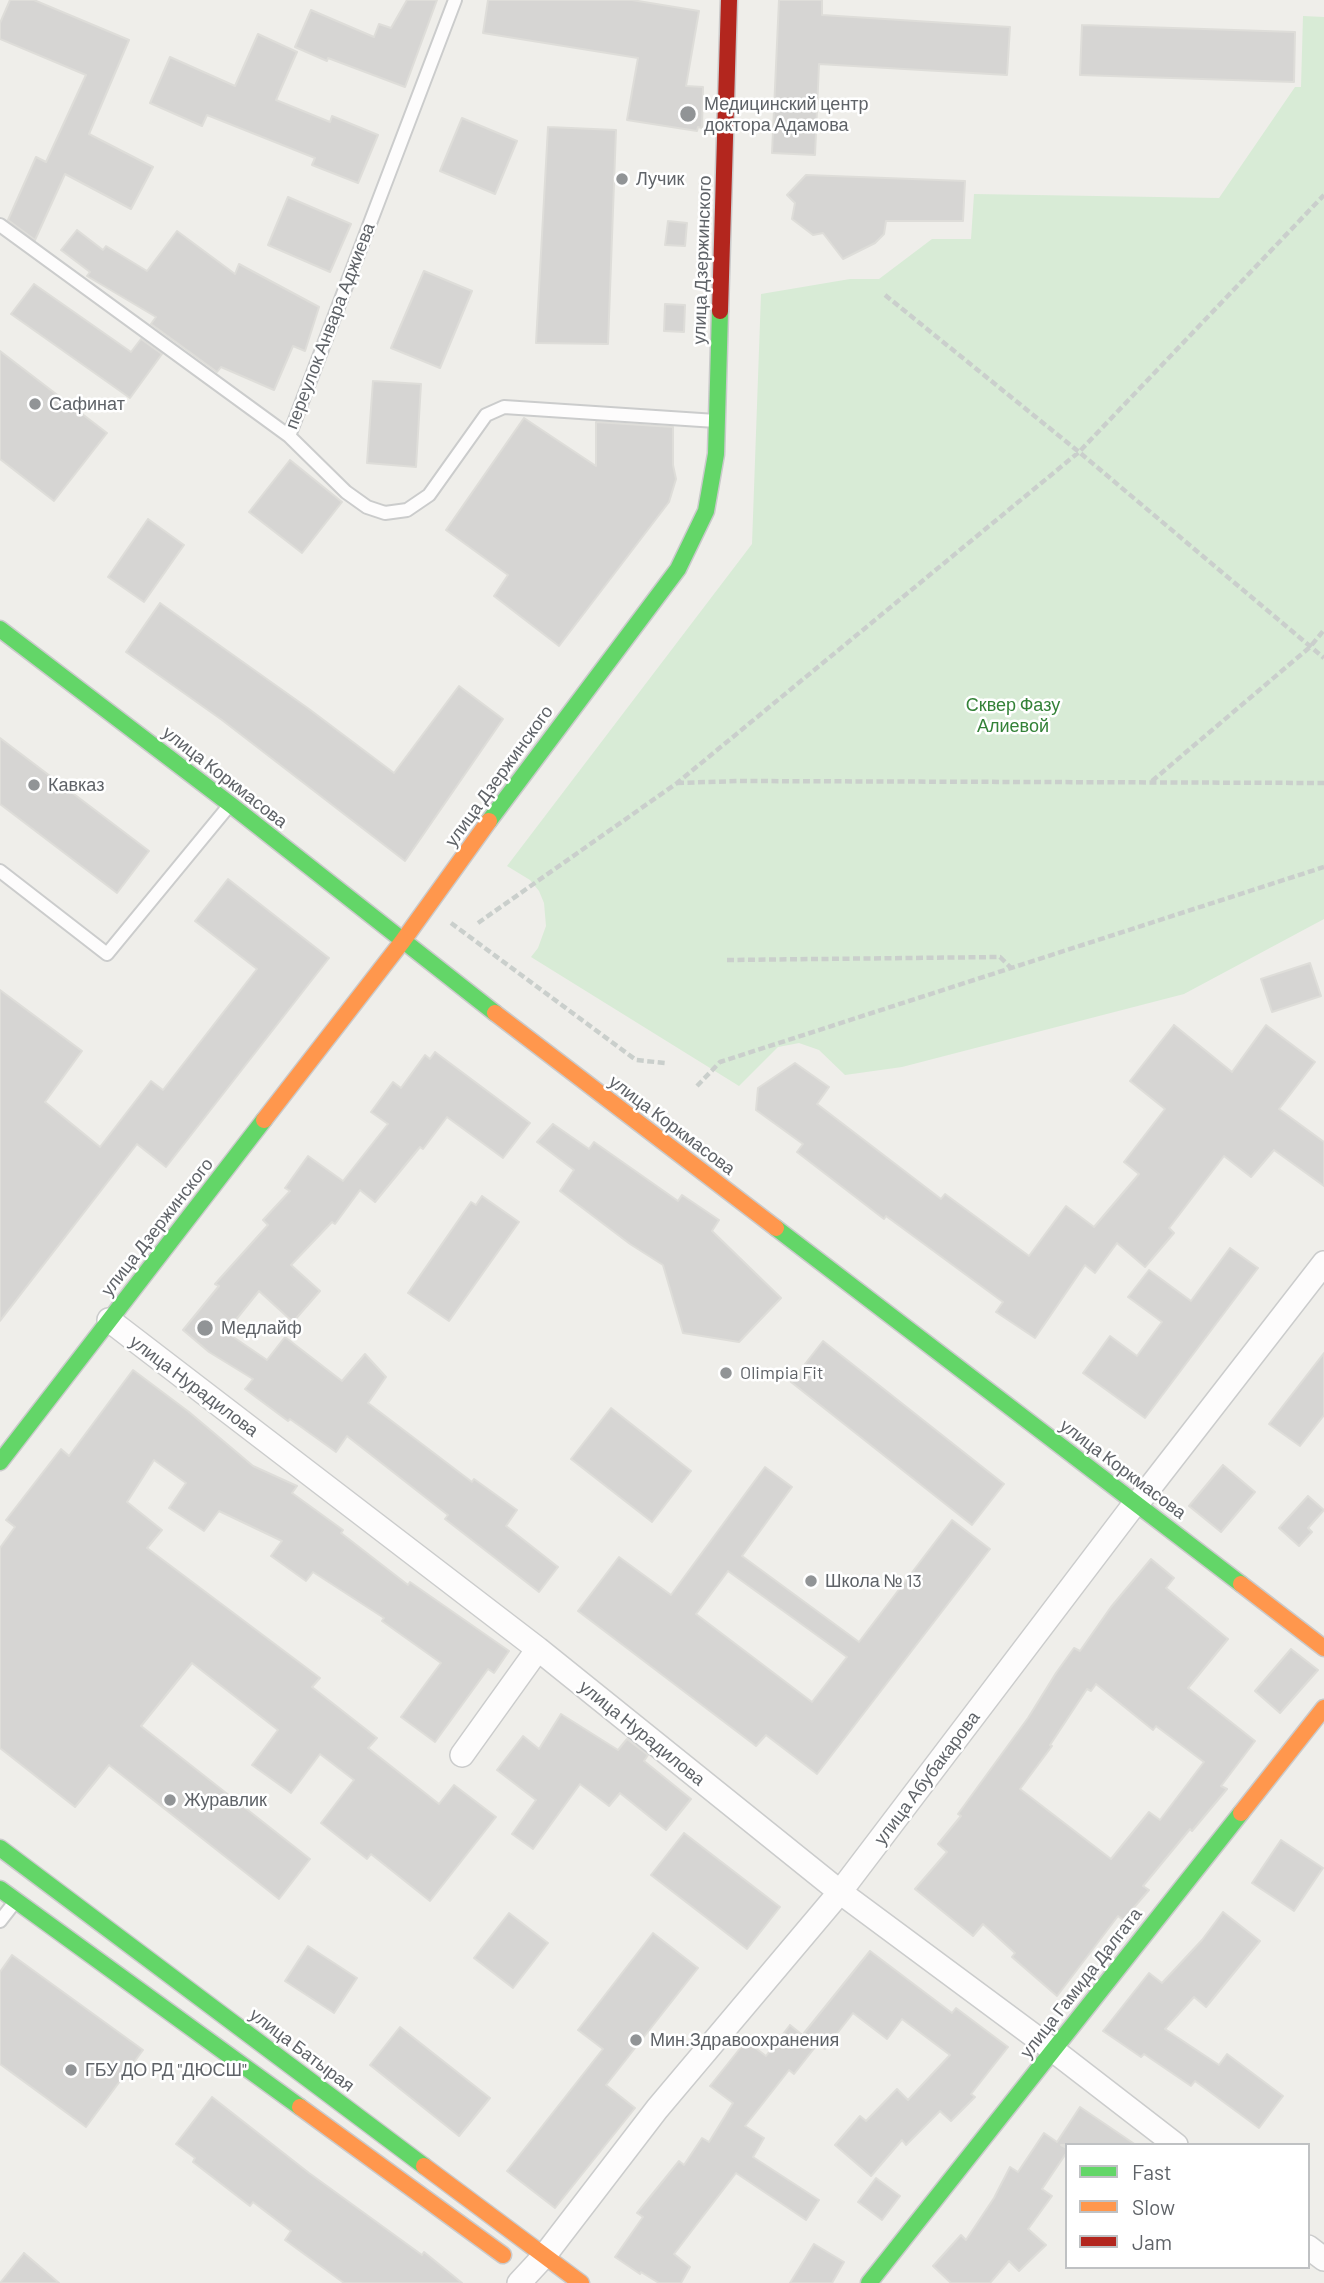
<!DOCTYPE html>
<meta charset="utf-8">
<style>
body{margin:0}
#map{position:relative;width:1324px;height:2283px;overflow:hidden;background:#efeeea;font-family:Barlow,sans-serif}
canvas{display:block}
.legend{position:absolute;left:1065px;top:2143px;width:245px;height:126px;box-sizing:border-box;background:#fff;border:2px solid #bfc1c3;margin:0;padding:9px 12px;list-style:none;font-size:21px;color:#5f6368}
.legend li{display:flex;align-items:center;gap:14px;height:35px}
.legend b{width:35px;border:2px solid #bfc1c3}
</style>
<div id="map">
<canvas width="1324" height="2283"></canvas>
<ul class="legend">
<li><b style="height:9px;background:#63d668"></b>Fast</li>
<li><b style="height:9px;background:#ff974d"></b>Slow</li>
<li><b style="height:9px;background:#b3261e"></b>Jam</li>
</ul>
</div>
<script>
const c = document.querySelector('canvas').getContext('2d');
c.lineJoin = 'round';
function paint(path, color) {
  c.fillStyle = color;
  c.fill(path, 'evenodd');
}
function toPath(rows) {
  const path = new Path2D();
  for (const r of rows) {
    path.moveTo(r[0], r[1]);
    for (let i = 2; i < r.length; i += 2) path.lineTo(r[i], r[i + 1]);
  }
  return path;
}
function trace(path, color, width, dash) {
  c.strokeStyle = color;
  c.lineWidth = width;
  c.lineCap = dash ? 'butt' : 'round';
  c.setLineDash(dash || []);
  c.stroke(path);
}
function label(font, color, halo, rows, align = 'center') {
  c.font = font + ' Barlow,sans-serif';
  c.lineWidth = 5;
  c.setLineDash([]);
  c.textBaseline = 'middle';
  c.strokeStyle = halo;
  c.fillStyle = color;
  for (const [text, x, y, turn = 0] of rows) {
    c.save();
    c.translate(x, y);
    c.rotate((+turn || 0) * Math.PI / 180);
    c.textAlign = isNaN(turn) ? turn : align;
    if (halo) c.strokeText(text, 0, 0);
    c.fillText(text, 0, 0);
    c.restore();
  }
}
const green = toPath([
 [1303,16,1324,17,1324,919,1184,994,902,1067,845,1075,819,1050,799,1043,778,1047,739,1086,531,957,538,948,546,926,544,903,539,891,530,880,507,866,752,544,761,294,850,279,879,279,932,239,971,239,974,194,1219,198,1295,87,1301,87]
]);
const building = toPath([
 [10,0,34,0,129,40,89,134,153,167,131,209,65,174,35,240,8,220,36,157,46,162,86,75,0,39,0,23,10,0],
 [407,0,437,0,405,87,328,58,327,61,295,47,311,10,374,37,379,24,391,28,407,0],
 [488,0,632,0,699,11,686,86,703,87,702,128,698,127,697,131,627,120,638,58,483,33,488,0],
 [779,0,822,0,822,15,1010,27,1007,75,819,64,815,155,772,153,779,0],
 [1082,25,1295,32,1294,82,1080,75,1082,25],
 [258,34,297,52,276,100,330,122,332,116,378,135,358,183,312,165,315,158,207,115,202,126,150,103,170,57,235,86,258,34],
 [462,118,517,141,495,194,440,171,462,118],
 [548,127,616,130,608,344,536,343,548,127],
 [806,175,965,181,963,221,886,221,884,234,875,243,843,259,823,233,813,235,792,219,795,203,787,195,806,175],
 [288,197,351,224,330,272,268,245,288,197],
 [668,221,687,223,685,246,665,245,668,221],
 [77,230,103,250,106,246,147,271,177,231,235,274,239,264,319,307,305,351,293,346,274,390,221,367,217,372,151,324,156,317,87,276,90,272,61,250,77,230],
 [424,271,472,291,440,368,391,348,424,271],
 [34,284,131,352,141,339,162,354,130,398,11,314,34,284],
 [665,304,685,305,684,332,664,331,665,304],
 [0,351,107,433,54,501,0,459,0,351],
 [373,381,421,384,416,467,367,463,373,381],
 [524,418,596,466,596,422,673,427,673,465,676,479,669,502,559,646,494,596,508,575,446,530,524,418],
 [290,460,342,502,302,553,249,512,290,460],
 [148,519,184,545,144,602,108,577,148,519],
 [160,603,309,709,394,773,459,686,503,719,405,861,222,720,126,652,160,603],
 [0,738,149,851,117,893,0,804,0,738],
 [228,879,329,958,166,1167,137,1144,0,1321,0,990,82,1051,45,1102,100,1147,151,1081,163,1090,257,969,195,921,228,879],
 [1310,963,1321,996,1272,1012,1261,979,1310,963],
 [1174,1025,1232,1072,1266,1025,1315,1062,1279,1109,1324,1142,1324,1186,1274,1150,1251,1177,1224,1156,1169,1228,1174,1233,1145,1267,1117,1243,1095,1273,1085,1265,1035,1338,996,1312,1003,1302,886,1216,884,1219,797,1152,803,1144,756,1110,758,1088,795,1063,829,1087,817,1104,941,1199,945,1194,1029,1256,1066,1206,1094,1227,1139,1174,1124,1162,1165,1109,1130,1081,1174,1025],
 [435,1052,530,1123,503,1158,447,1117,423,1149,420,1147,375,1202,360,1190,335,1224,332,1222,291,1265,320,1291,293,1322,259,1291,226,1332,267,1360,285,1337,342,1381,365,1354,386,1377,368,1403,472,1482,474,1479,517,1510,506,1526,558,1567,539,1592,445,1519,448,1515,347,1436,336,1452,290,1419,288,1421,245,1389,253,1379,209,1352,183,1330,219,1286,215,1284,268,1225,263,1220,290,1191,285,1188,308,1156,343,1181,388,1124,371,1112,393,1082,401,1088,425,1055,430,1059,435,1052],
 [553,1124,589,1149,594,1142,678,1201,682,1195,719,1220,712,1231,781,1298,739,1342,683,1333,663,1265,630,1244,560,1191,574,1170,537,1142,553,1124],
 [482,1196,519,1222,449,1321,408,1293,471,1202,476,1205,482,1196],
 [1230,1248,1258,1268,1145,1418,1083,1373,1110,1336,1137,1356,1162,1322,1128,1297,1149,1270,1191,1301,1230,1248],
 [823,1341,1004,1484,972,1525,791,1382,823,1341],
 [1324,1353,1324,1415,1300,1446,1269,1424,1324,1353],
 [133,1370,189,1412,253,1466,297,1486,292,1493,343,1530,341,1533,408,1585,410,1582,509,1651,494,1673,488,1669,435,1742,401,1717,441,1663,382,1621,384,1618,313,1572,306,1581,271,1556,282,1541,219,1511,204,1531,169,1508,186,1483,154,1460,127,1502,162,1530,147,1548,320,1678,312,1687,377,1738,368,1748,439,1804,454,1785,496,1817,430,1901,371,1854,367,1859,321,1823,354,1780,320,1754,291,1793,252,1765,278,1730,192,1663,141,1726,310,1859,279,1899,109,1765,75,1807,0,1748,0,1548,15,1527,6,1520,61,1449,69,1456,133,1370],
 [611,1408,691,1471,652,1522,571,1459,611,1408],
 [1223,1465,1255,1492,1221,1532,1189,1506,1223,1465],
 [765,1467,792,1487,742,1556,859,1642,952,1520,990,1549,817,1774,766,1735,756,1746,578,1611,619,1557,671,1595,765,1467],
 [728,1571,847,1657,812,1702,696,1614,728,1571],
 [1308,1496,1324,1510,1308,1528,1312,1532,1299,1546,1279,1528,1308,1496],
 [1151,1559,1174,1578,1166,1588,1228,1639,1188,1688,1255,1741,1221,1786,1227,1789,1192,1831,1190,1829,1143,1886,1149,1890,1123,1920,1118,1916,1057,1996,1012,1957,1015,1953,983,1924,973,1936,915,1889,947,1852,938,1844,961,1816,958,1814,1028,1718,1056,1673,1074,1648,1080,1651,1111,1607,1151,1559],
 [1096,1684,1153,1730,1156,1726,1204,1762,1160,1820,1149,1812,1111,1859,1020,1789,1052,1746,1050,1745,1087,1689,1091,1691,1096,1684],
 [1291,1649,1318,1670,1280,1713,1255,1691,1291,1649],
 [561,1714,618,1750,627,1739,648,1755,644,1761,691,1799,666,1830,620,1793,609,1806,580,1784,533,1849,512,1834,536,1800,497,1770,523,1736,539,1749,561,1714],
 [684,1833,780,1907,747,1949,651,1875,684,1833],
 [1281,1840,1323,1868,1294,1911,1252,1883,1281,1840],
 [1223,1912,1260,1941,1206,2007,1194,1997,1165,2029,1219,2065,1227,2054,1283,2096,1259,2128,1195,2081,1191,2086,1144,2054,1141,2057,1103,2031,1149,1973,1162,1983,1202,1940,1223,1912],
 [509,1913,548,1943,513,1988,474,1958,509,1913],
 [653,1933,698,1968,606,2085,635,2108,555,2208,507,2171,603,2049,578,2030,653,1933],
 [308,1946,357,1978,334,2013,285,1981,308,1946],
 [870,1951,952,2013,956,2008,1008,2047,971,2094,975,2097,951,2121,940,2111,906,2145,902,2140,871,2176,835,2145,860,2116,866,2121,897,2089,908,2100,950,2055,902,2019,887,2039,853,2013,825,2049,804,2033,870,1951],
 [12,1955,143,2050,86,2127,0,2064,0,1972,12,1955],
 [790,2025,816,2046,794,2074,789,2070,745,2126,764,2138,753,2157,819,2200,806,2220,736,2173,674,2254,690,2267,681,2283,659,2283,641,2272,640,2274,615,2257,643,2217,637,2213,679,2161,684,2165,702,2138,709,2142,733,2103,710,2086,746,2041,766,2056,790,2025],
 [400,2027,490,2098,459,2136,370,2065,400,2027],
 [212,2097,309,2173,422,2255,424,2252,462,2283,344,2283,285,2240,291,2231,253,2202,250,2206,193,2162,195,2158,176,2144,212,2097],
 [1080,2107,1136,2145,1061,2145,1067,2148,1067,2152,1042,2189,1052,2196,1028,2229,1046,2245,1019,2271,1009,2261,990,2283,951,2283,933,2266,961,2235,966,2240,994,2198,1010,2167,1018,2172,1044,2133,1057,2142,1080,2107],
 [876,2178,900,2196,882,2220,858,2202,876,2178],
 [814,2244,844,2262,832,2283,790,2283,814,2244],
 [24,2253,59,2283,0,2283,24,2253]
]);
const path = toPath([
 [885,295,1079,452,1324,658],
 [1152,781,1310,647,1324,630],
 [677,783,739,781,1324,783],
 [451,923,636,1060,665,1063],
 [478,923,677,783,1079,452,1324,195],
 [727,960,1000,957,1011,968],
 [697,1086,720,1062,1324,867]
]);
const lane = toPath([
 [0,225,289,436,455,0],
 [289,436,346,492,367,507,385,513,407,510,429,495,486,415,504,407,716,421],
 [0,871,107,954,228,807],
 [0,1921,14,1903]
]);
const street = toPath([
 [109,1320,538,1649,840,1892,1053,2050,1176,2145],
 [462,1755,538,1649],
 [1308,2247,1324,2259],
 [519,2283,545,2255,657,2109,840,1892,1133,1506,1137,1504,1324,1263]
]);
const fast = toPath([
 [0,629,231,805,495,1013],
 [489,821,678,569,706,511,716,454,720,311],
 [776,1228,1241,1584],
 [0,1462,264,1120],
 [0,1848,424,2166],
 [0,1889,300,2107],
 [869,2283,1241,1813]
]);
const slow = toPath([
 [495,1013,776,1228],
 [264,1120,402,942,489,821],
 [1241,1584,1324,1648],
 [1241,1813,1324,1708],
 [300,2107,503,2255],
 [424,2166,581,2283]
]);
const jam = toPath([
 [720,311,729,0]
]);
const markers = [
 [688,114,9,"#919496"],
 [622,179,7,"#919496"],
 [35,404,7,"#919496"],
 [34,785,7,"#919496"],
 [205,1328,9,"#919496"],
 [726,1373,7,"#919496"],
 [811,1581,7,"#919496"],
 [170,1800,7,"#919496"],
 [636,2040,7,"#919496"],
 [71,2070,7,"#919496"]
];
const poiNames = [
 ["Медицинский центр",704,104],
 ["доктора Адамова",704,125],
 ["Лучик",636,179],
 ["Сафинат",49,404],
 ["Кавказ",48,785],
 ["Медлайф",221,1328],
 ["Olimpia Fit",740,1373],
 ["Школа № 13",825,1581],
 ["Журавлик",184,1800],
 ["Мин.Здравоохранения",650,2040],
 ["ГБУ ДО РД \"ДЮСШ\"",85,2070]
];
const streetNames = [
 ["улица Дзержинского",702,260,-88],
 ["переулок Анвара Аджиева",330,326,-69],
 ["улица Дзержинского",499,776,-54],
 ["улица Коркмасова",225,777,38],
 ["улица Коркмасова",672,1125,37],
 ["улица Дзержинского",157,1227,-52],
 ["улица Нурадилова",194,1386,37],
 ["улица Коркмасова",1123,1469,37],
 ["улица Нурадилова",642,1733,39],
 ["улица Абубакарова",927,1778,-53],
 ["улица Гамида Далгата",1081,1983,-52],
 ["улица Батырая",302,2050,37]
];
const parkNames = [
 ["Сквер Фазу",1013,705],
 ["Алиевой",1013,726]
];
paint(green, '#d8ebd6');
paint(building, '#d6d5d3');
trace(building, '#deddd9', 2);
trace(lane, '#cbcccc', 16);
trace(street, '#cbcccc', 26);
trace(fast, '#cacacb', 19);
trace(slow, '#cacacb', 19);
trace(jam, '#cacacb', 19);
trace(path, '#cacfcc', 4.5, [7, 3.5]);
trace(lane, '#fdfcfc', 12);
trace(street, '#fdfcfc', 23);
trace(fast, '#63d668', 16);
trace(slow, '#ff974d', 16);
trace(jam, '#b3261e', 16);
for (const [x, y, r, color] of markers) {
  const dot = new Path2D();
  dot.arc(x, y, r, 0, 2 * Math.PI);
  c.fillStyle = color;
  c.fill(dot);
  trace(dot, '#fff', 2.5);
}
label('18px', '#5f6368', '#fff', poiNames, 'left');
label('18px', '#5f6368', '#fff', streetNames);
label('18px', '#348238', '#fff', parkNames);
</script>
